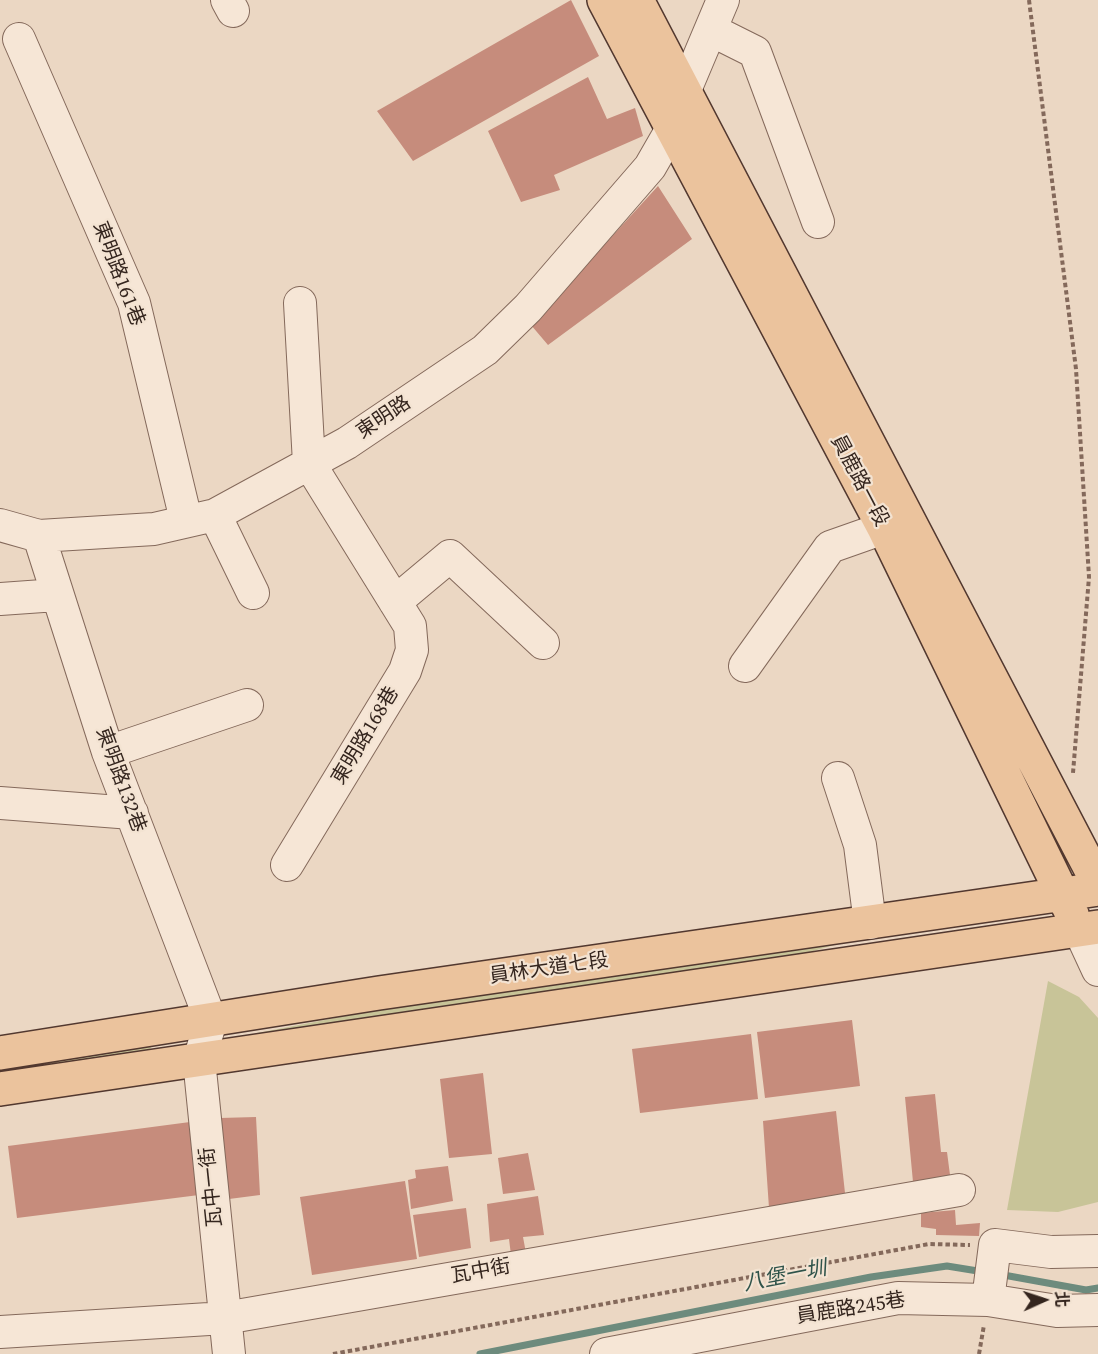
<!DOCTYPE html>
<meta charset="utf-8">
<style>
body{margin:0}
#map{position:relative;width:1098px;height:1354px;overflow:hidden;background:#ebd7c3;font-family:"Source Serif 4","Noto Sans TC",serif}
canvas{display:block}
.north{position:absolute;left:1014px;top:1270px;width:60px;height:60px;-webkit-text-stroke:4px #f3e3d2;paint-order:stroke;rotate:87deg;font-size:16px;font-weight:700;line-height:24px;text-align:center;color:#34251e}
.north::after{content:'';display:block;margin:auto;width:21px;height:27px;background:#34251e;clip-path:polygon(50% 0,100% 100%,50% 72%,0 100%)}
</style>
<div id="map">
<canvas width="1098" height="1354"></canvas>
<div class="north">北</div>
</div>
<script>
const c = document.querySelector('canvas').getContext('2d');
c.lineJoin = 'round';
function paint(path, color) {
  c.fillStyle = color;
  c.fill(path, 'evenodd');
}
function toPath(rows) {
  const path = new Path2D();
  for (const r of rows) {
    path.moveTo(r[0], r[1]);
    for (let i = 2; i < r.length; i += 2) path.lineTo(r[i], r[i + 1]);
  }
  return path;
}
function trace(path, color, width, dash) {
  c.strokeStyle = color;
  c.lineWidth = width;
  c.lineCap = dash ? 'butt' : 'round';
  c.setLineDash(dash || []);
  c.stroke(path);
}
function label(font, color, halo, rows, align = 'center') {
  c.font = font + ' "Source Serif 4","Noto Sans TC",serif';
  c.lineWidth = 4.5;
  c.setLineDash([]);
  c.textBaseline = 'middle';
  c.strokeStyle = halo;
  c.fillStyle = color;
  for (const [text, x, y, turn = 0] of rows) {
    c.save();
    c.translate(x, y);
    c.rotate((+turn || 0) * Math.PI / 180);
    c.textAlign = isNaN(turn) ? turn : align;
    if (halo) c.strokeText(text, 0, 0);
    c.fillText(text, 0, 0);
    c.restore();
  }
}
const green = toPath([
 [1007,918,838,944,792,957,258,1036,257,1033,403,1005],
 [1048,981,1079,997,1098,1018,1098,1202,1058,1212,1007,1210],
 [150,1043,151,1048,148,1050,67,1062,43,1070,0,1077,0,1065]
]);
const stream = toPath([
 [998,1274,1086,1290,1098,1288],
 [480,1354,871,1277,947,1266,984,1272]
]);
const building = toPath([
 [571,0,599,56,413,161,377,111],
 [588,77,607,119,635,108,643,136,554,175,560,190,521,202,488,131],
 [658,186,692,239,548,345,531,325],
 [852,1020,860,1086,765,1098,757,1032],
 [751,1034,758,1099,640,1113,632,1049],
 [483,1073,492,1154,449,1158,440,1079],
 [935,1094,941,1152,947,1152,950,1175,913,1182,905,1097],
 [836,1111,845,1193,769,1208,763,1121],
 [256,1117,260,1195,229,1199,220,1118],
 [190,1122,199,1195,17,1218,8,1146],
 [528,1153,535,1190,503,1194,498,1158],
 [448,1166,453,1201,411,1209,408,1180,416,1178,415,1170],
 [405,1181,417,1259,312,1275,300,1197],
 [538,1196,544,1235,523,1237,526,1253,511,1255,509,1239,490,1242,487,1204],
 [466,1208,471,1248,419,1257,413,1215],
 [955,1210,956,1225,980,1223,979,1236,936,1235,936,1229,921,1227,921,1213]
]);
const path = toPath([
 [1029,0,1076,369,1089,577,1073,773],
 [333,1354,929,1244,970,1245],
 [979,1354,984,1325]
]);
const minor = toPath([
 [227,0,233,11],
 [711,30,755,52,818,222],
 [19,39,134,303,186,520],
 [215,515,253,593],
 [0,525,39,536,154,529,215,515,347,443,485,350,528,308,650,167,673,127,685,90,723,0],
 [39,536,108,752,211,1021,199,1060,229,1354],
 [0,599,57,595],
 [395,602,450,556,543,643],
 [745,666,830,547,884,528],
 [108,752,247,705],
 [838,778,860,845,870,923],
 [0,803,132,813],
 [287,865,405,671,412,650,410,626,309,463,300,303],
 [1079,929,1098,970],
 [988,1300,995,1245,1051,1252,1098,1251],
 [0,1332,225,1318,959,1190],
 [606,1354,898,1298,988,1300,1057,1311,1098,1310]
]);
const major = toPath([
 [604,0,884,528,1072,914],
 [637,0,1098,883],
 [0,1053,379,993,1098,889],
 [0,1089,1098,927]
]);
const streetNames = [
 ["東明路161巷",118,274,69],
 ["東明路",384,418,-34],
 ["員鹿路一段",859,481,62],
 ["東明路168巷",366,736,-59],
 ["東明路132巷",120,780,70],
 ["員林大道七段",549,969,-8],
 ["瓦中一街",212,1187,-96],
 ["瓦中街",481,1272,-10],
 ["員鹿路245巷",851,1309,-9]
];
const waterNames = [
 ["八堡一圳",785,1277,-11]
];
paint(green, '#c8c498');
trace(stream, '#6d8b7d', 7);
paint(building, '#c68c7c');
trace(minor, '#84695b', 34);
trace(major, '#52382f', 36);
trace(path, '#84695b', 4, [4.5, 3]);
trace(minor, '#f6e6d6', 32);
trace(major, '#ebc39d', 33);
label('20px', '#34251e', '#f3e3d2', streetNames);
label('italic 21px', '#2f534a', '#f3e3d2', waterNames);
</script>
